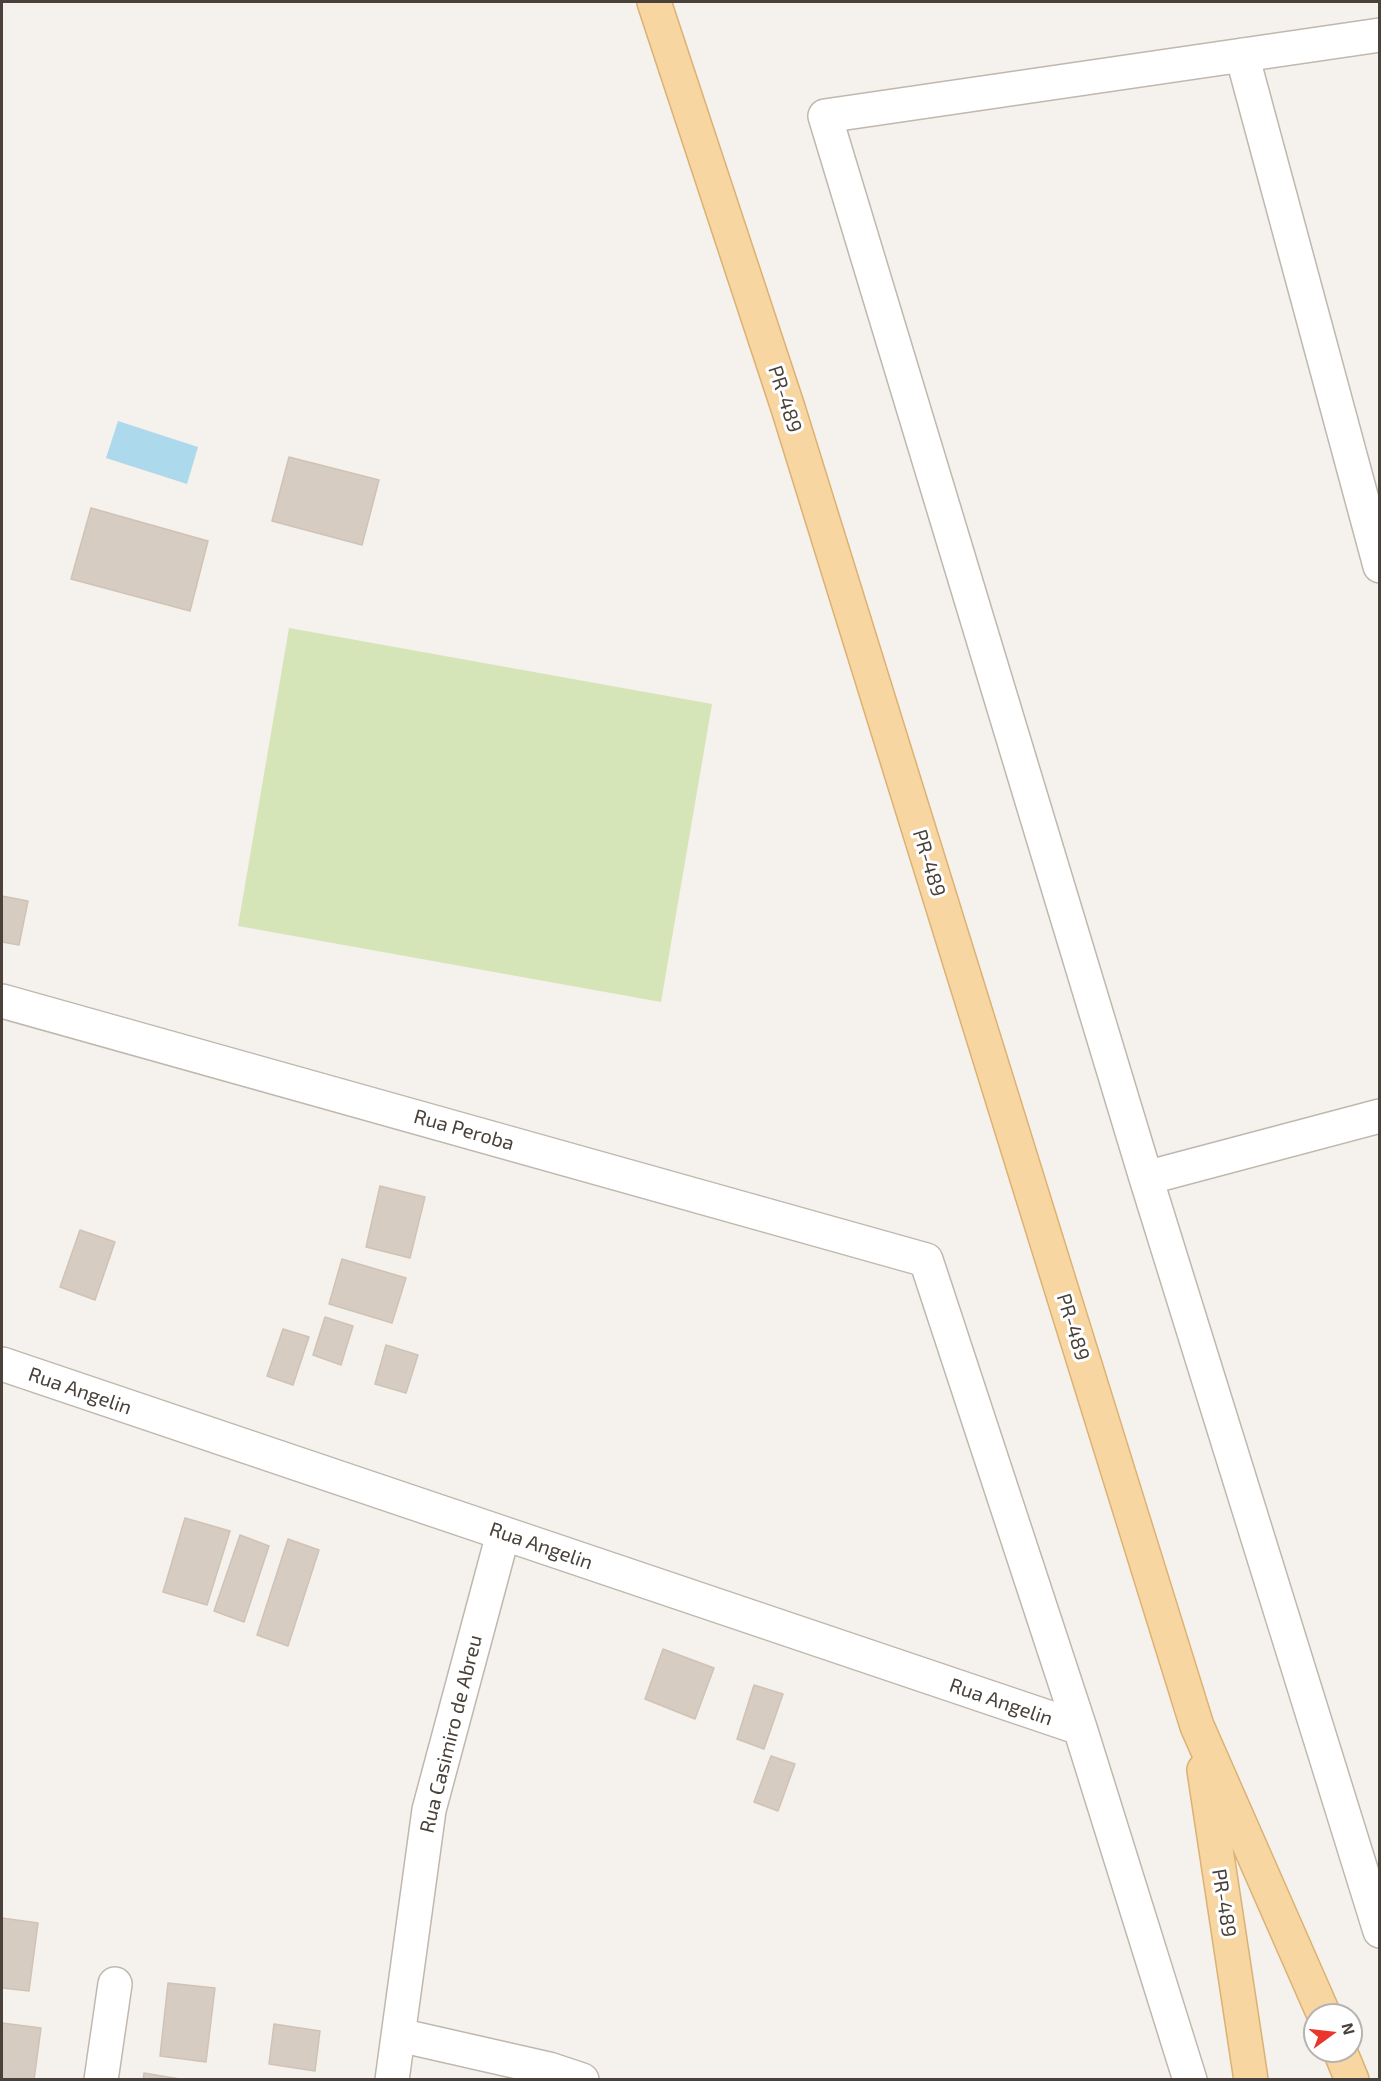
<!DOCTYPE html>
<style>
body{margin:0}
#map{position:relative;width:1381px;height:2081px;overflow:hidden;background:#f5f1ec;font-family:"Exo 2",sans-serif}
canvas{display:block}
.frame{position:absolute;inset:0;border:3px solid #49413a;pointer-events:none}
.north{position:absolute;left:1303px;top:2003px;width:60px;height:60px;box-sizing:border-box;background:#fff;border:2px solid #b6b3b0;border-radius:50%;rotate:75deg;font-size:16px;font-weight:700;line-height:24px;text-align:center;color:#49413a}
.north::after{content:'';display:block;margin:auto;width:21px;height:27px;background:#ea362d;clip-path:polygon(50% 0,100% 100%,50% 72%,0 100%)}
</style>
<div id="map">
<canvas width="1381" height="2081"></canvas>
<div class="frame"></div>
<div class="north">N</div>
</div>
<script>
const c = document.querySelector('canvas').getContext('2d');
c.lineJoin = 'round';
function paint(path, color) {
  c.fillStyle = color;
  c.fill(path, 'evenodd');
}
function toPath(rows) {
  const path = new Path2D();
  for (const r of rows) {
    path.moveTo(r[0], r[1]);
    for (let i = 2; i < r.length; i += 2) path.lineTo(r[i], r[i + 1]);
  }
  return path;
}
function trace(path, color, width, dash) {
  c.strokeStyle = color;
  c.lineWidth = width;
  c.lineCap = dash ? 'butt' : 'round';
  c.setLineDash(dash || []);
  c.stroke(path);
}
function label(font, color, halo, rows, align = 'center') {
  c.font = font + ' "Exo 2",sans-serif';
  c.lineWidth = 6;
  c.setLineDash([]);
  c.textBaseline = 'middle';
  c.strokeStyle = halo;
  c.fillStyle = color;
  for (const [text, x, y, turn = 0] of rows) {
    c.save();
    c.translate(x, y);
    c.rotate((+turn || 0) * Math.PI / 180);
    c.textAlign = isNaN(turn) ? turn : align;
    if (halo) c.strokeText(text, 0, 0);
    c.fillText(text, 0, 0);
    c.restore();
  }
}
const green = toPath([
 [289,628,712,704,661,1002,238,926]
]);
const water = toPath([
 [118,421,198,447,187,484,106,458]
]);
const building = toPath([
 [289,457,379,480,362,545,272,521,289,457],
 [91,508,208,541,190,611,71,579,91,508],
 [2,896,28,901,19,945,2,942,2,896],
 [380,1186,425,1197,410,1258,366,1247,380,1186],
 [80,1230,115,1242,95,1300,60,1287,80,1230],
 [342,1259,406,1278,392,1323,329,1304,342,1259],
 [325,1317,353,1326,341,1365,313,1355,325,1317],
 [283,1329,309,1337,293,1385,267,1376,283,1329],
 [386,1345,418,1355,406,1393,375,1384,386,1345],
 [185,1518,230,1531,207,1605,163,1592,185,1518],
 [240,1535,269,1546,244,1622,214,1611,240,1535],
 [288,1539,319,1550,288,1646,257,1635,288,1539],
 [663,1649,714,1668,695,1719,645,1699,663,1649],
 [754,1685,783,1694,764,1749,737,1739,754,1685],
 [771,1756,795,1764,778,1811,754,1802,771,1756],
 [2,1918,38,1923,29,1991,2,1988,2,1918],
 [168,1983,215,1988,206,2062,160,2056,168,1983],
 [2,2023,41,2028,34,2080,2,2080,2,2023],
 [274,2024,320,2031,315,2071,269,2064,274,2024],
 [144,2073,186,2080,143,2080,144,2073]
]);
const minor = toPath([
 [1380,35,825,116,1146,1178,1380,1931],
 [1242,55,1380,566],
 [2,1001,926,1260,1080,1728,1190,2080],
 [1146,1178,1380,1116],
 [2,1364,1080,1728],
 [399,2035,549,2069,582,2080],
 [101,2080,115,1984],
 [392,2080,429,1810,503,1534]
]);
const major = toPath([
 [654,2,788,408,1197,1726,1324,2015],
 [1204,1770,1251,2080],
 [1340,2051,1352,2080]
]);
const streetNames = [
 ["PR-489",785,399,72],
 ["PR-489",929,863,73],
 ["Rua Peroba",464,1130,16],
 ["PR-489",1073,1327,73],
 ["Rua Angelin",80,1391,19],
 ["Rua Angelin",541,1546,19],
 ["Rua Angelin",1001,1702,19],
 ["Rua Casimiro de Abreu",451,1734,-76],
 ["PR-489",1224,1903,81]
];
paint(green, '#d5e5b8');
paint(water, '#add9ec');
paint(building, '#d6ccc2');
trace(building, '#d0c3b5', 1.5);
trace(minor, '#c0b8af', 36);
trace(major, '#dcb172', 36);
trace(minor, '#fff', 33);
trace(major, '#f7d6a2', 33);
label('20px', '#49413a', '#fff', streetNames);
</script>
